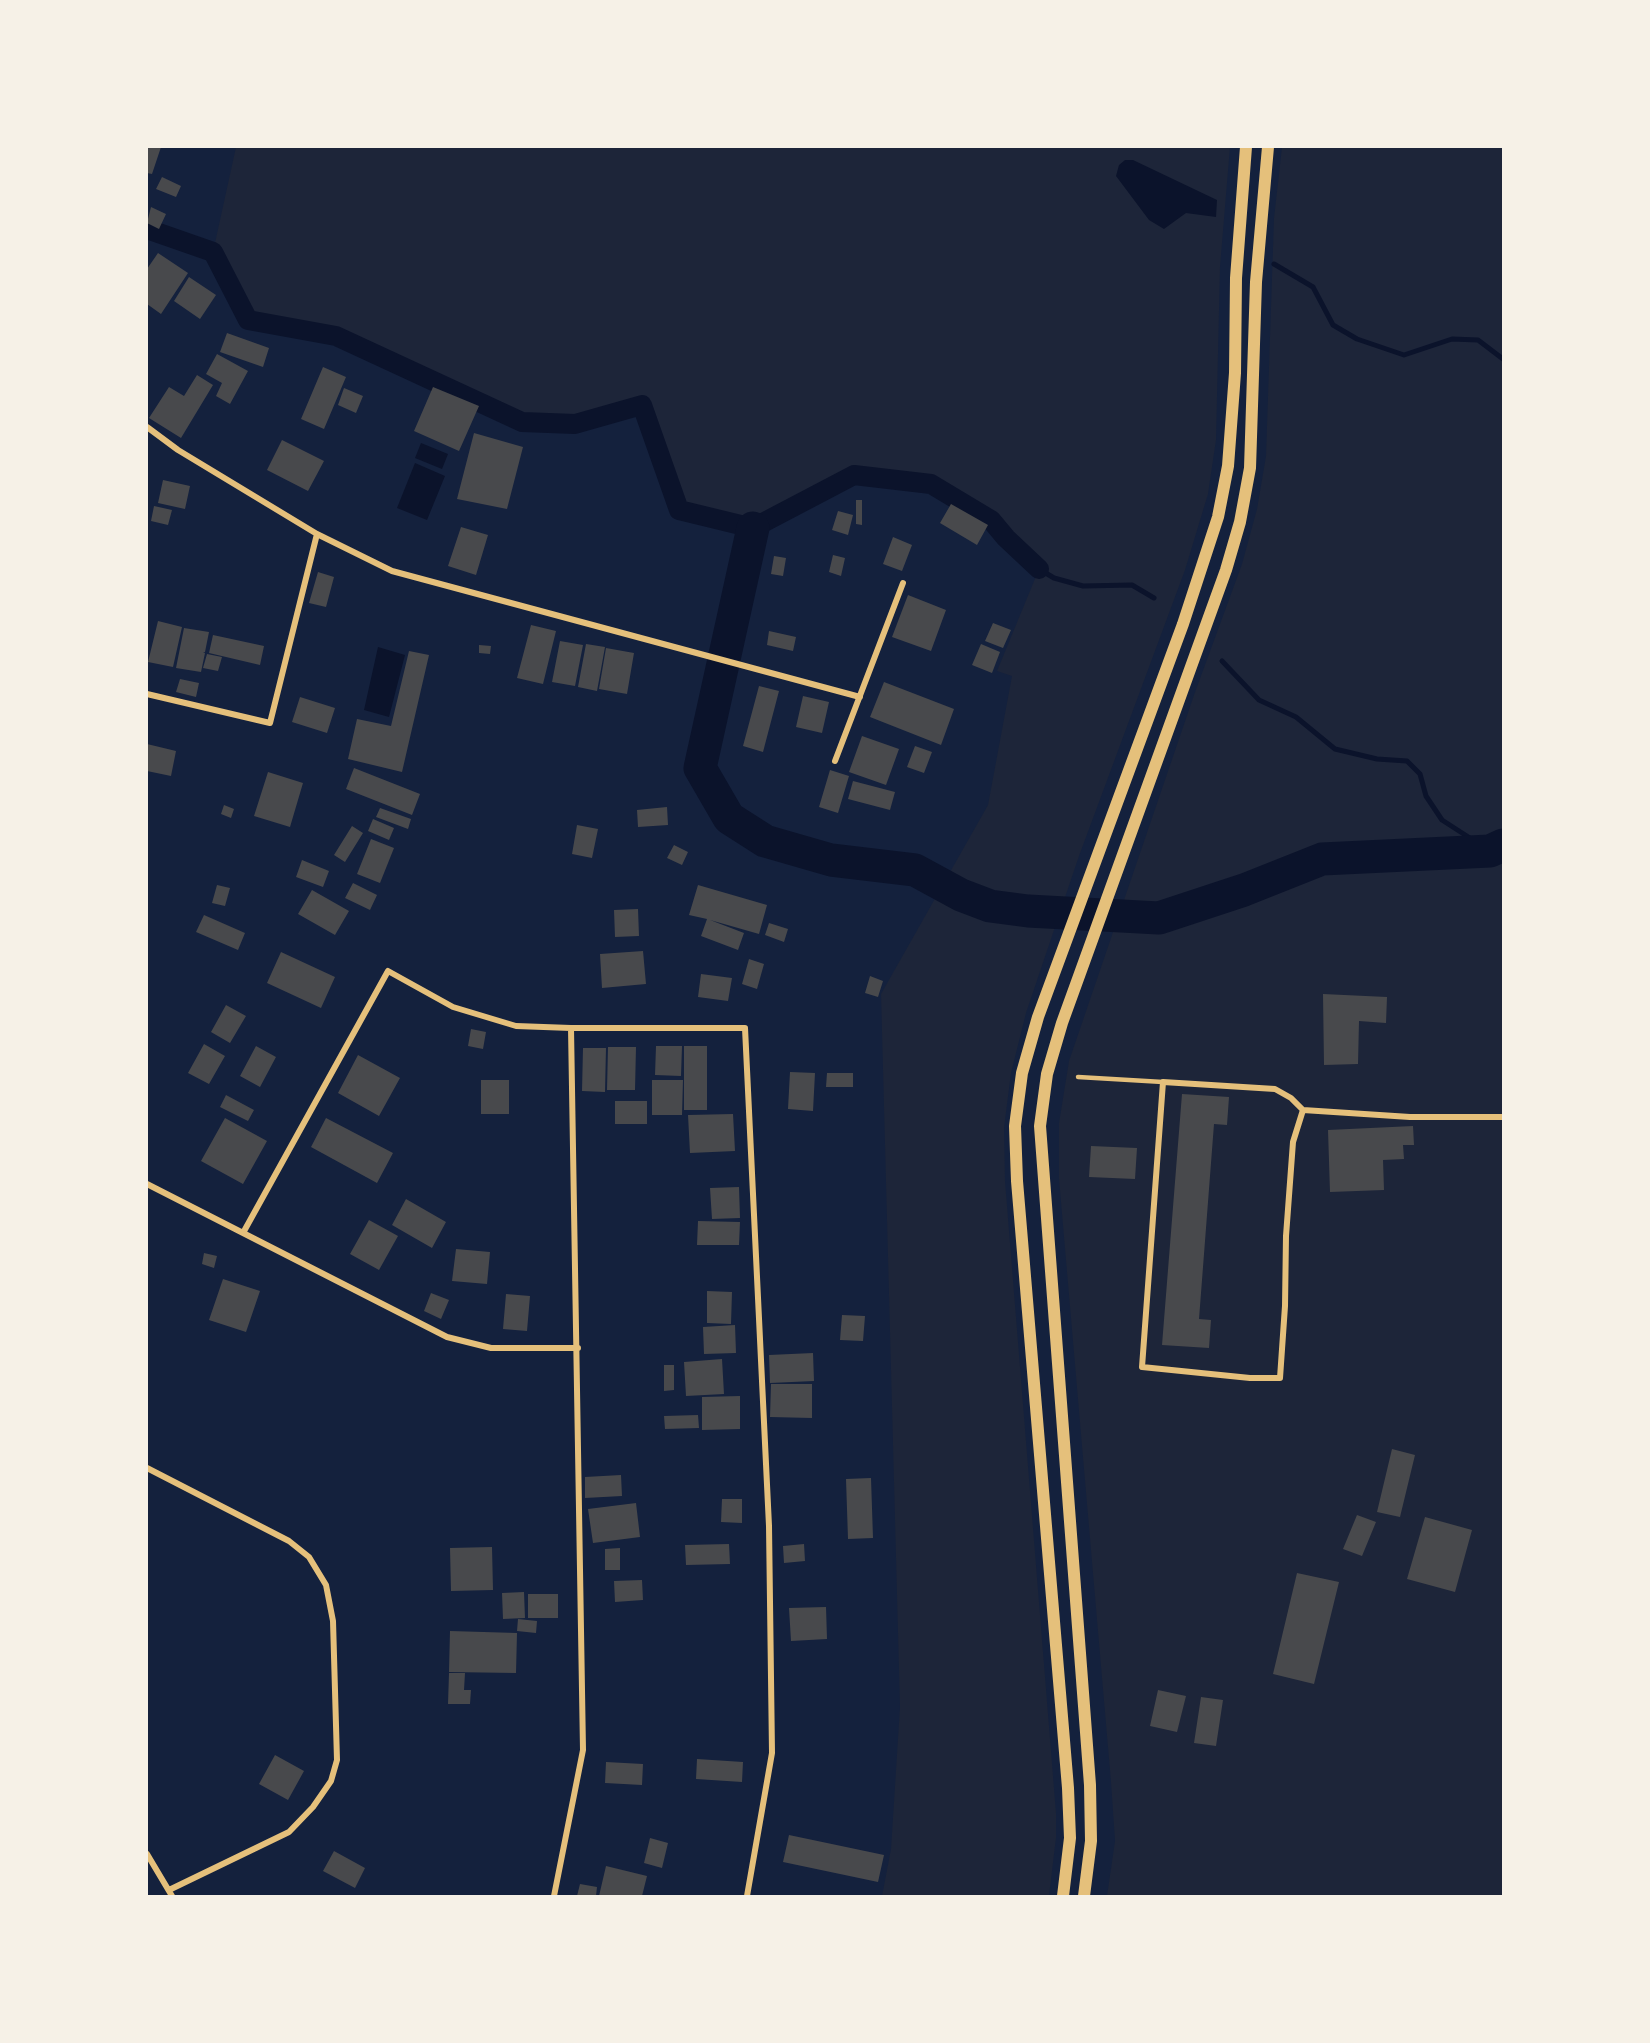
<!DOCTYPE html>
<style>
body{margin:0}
#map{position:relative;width:1650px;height:2043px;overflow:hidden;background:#14213d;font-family:Montserrat,sans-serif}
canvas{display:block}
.frame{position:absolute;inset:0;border:148px solid #f6f1e7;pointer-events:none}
</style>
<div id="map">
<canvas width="1650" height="2043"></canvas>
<div class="frame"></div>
</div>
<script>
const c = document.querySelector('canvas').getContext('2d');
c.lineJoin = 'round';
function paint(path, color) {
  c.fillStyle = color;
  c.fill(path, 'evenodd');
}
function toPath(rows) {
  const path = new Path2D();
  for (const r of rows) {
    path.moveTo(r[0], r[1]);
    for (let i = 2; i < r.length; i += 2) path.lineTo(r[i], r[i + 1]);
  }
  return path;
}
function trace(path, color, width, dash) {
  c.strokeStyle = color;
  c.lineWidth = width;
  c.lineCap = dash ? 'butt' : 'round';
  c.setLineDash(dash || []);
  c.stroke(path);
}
const green = toPath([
 [236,147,1230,147,1220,267,1216,440,1208,494,1185,570,1079,856,1026,1013,1011,1073,1004,1128,1005,1181,1056,1813,1056,1838,1049,1896,882,1896,891,1849,900,1707,881,994,988,805,1012,676,997,671,1039,569,1006,538,991,520,931,484,854,475,753,528,679,510,642,405,575,424,522,422,336,336,248,320,213,252],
 [1282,147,1503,147,1503,1896,1107,1896,1115,1841,1111,1782,1059,1179,1059,1123,1069,1061,1194,695,1242,564,1257,509,1266,456,1274,218]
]);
const water = toPath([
 [1125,160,1133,160,1217,200,1216,217,1186,213,1164,229,1149,220,1116,176,1119,165],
 [421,443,448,454,442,469,415,458],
 [415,463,445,476,427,520,397,508],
 [378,647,405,655,389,717,364,710]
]);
const stream = toPath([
 [1274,264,1313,287,1333,325,1357,339,1404,355,1452,339,1478,340,1503,359],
 [1039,569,1054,578,1083,586,1132,585,1154,598],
 [1222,661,1259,700,1296,717,1335,749,1377,759,1407,761,1420,774,1426,796,1442,820,1490,851]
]);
const canal = toPath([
 [147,229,213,252,248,320,336,336,522,422,575,424,642,405,679,510,753,528,854,475,931,484,991,520,1006,538,1039,569]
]);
const river = toPath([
 [753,528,700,768,729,818,765,841,831,860,915,870,961,895,990,906,1028,911,1159,918,1244,890,1322,859,1490,851,1503,845]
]);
const building = toPath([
 [147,147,161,147,152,174,147,173],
 [162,177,181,186,176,197,156,189],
 [151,207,166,214,159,229,147,223],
 [158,253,188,273,161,314,147,304,147,269],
 [189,277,216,295,200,319,174,301],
 [227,333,269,348,263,367,220,352],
 [217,354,248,371,230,404,216,396,222,383,206,374],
 [323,367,346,377,324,429,301,419],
 [197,375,213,385,181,438,149,418,169,387,184,396],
 [433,387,479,406,459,451,414,431],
 [344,388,363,396,356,413,338,405],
 [474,433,523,447,507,509,457,499],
 [282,440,324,461,308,491,267,470],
 [163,480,190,486,185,509,158,503],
 [856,500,862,500,862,525,856,524],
 [951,504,988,525,977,545,940,523],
 [154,506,172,510,168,525,151,521],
 [838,511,853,515,848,535,832,530],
 [461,527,488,535,476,575,448,566],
 [893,537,912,545,902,571,883,564],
 [833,555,845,558,841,576,829,572],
 [774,556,786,558,783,576,771,574],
 [318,572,334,577,326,607,309,603],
 [908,595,946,610,931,651,892,637],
 [158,621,182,627,173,667,148,662],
 [993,623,1011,630,1003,648,985,641],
 [531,625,556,631,543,684,517,678],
 [184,628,209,632,205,652,203,653,205,653,201,672,176,668],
 [769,631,796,637,793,651,767,645],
 [213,635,264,646,260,665,209,653],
 [560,641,583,645,575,686,552,682],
 [586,644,605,647,597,691,578,687],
 [981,644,1000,652,992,673,972,665],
 [479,645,491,646,490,654,479,653],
 [606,648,634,653,627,694,599,689],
 [409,651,429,655,402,772,348,759,357,719,391,726],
 [207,654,222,657,218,671,203,668],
 [180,679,199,683,196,697,176,692],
 [884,682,954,709,941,745,870,717],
 [759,686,779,691,763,752,743,746],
 [803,696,829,702,822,733,796,727],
 [300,697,335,708,327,733,292,722],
 [862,736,899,749,886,785,849,772],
 [147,744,176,751,171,776,147,771],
 [915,746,932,752,924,773,907,767],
 [354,768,420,794,412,815,346,789],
 [830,770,849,776,838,813,819,807],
 [268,772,303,783,290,827,254,816],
 [853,781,895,792,890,810,848,799],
 [224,805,234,809,231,818,221,814],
 [667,807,668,825,638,827,637,810],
 [380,808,411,819,408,829,376,817],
 [373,819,394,828,389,840,368,831],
 [577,825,598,829,592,858,572,854],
 [352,826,363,833,345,862,334,855],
 [371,839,394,848,380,883,357,874],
 [674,845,688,852,682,865,667,858],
 [302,860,329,871,323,887,296,877],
 [353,883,377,895,370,910,345,898],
 [217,885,230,888,225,906,212,903],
 [698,885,767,905,759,934,710,920,744,933,738,950,701,936,707,919,689,915],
 [312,890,349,911,335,935,298,914],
 [638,909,639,936,615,937,614,910],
 [204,915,245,933,238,950,196,932],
 [769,923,788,929,784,942,765,935],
 [643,951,646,984,602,988,600,954],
 [281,952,335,977,321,1008,267,983],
 [749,959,764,964,757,989,742,984],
 [701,974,732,978,728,1001,698,997],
 [870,976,883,981,878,997,865,993],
 [1323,994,1387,997,1386,1023,1359,1021,1358,1064,1324,1065],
 [226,1005,246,1016,230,1043,211,1032],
 [471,1029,486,1032,483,1049,468,1046],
 [204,1044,225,1056,209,1084,188,1073],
 [256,1046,276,1057,260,1087,240,1076],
 [656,1046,682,1046,681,1076,655,1075],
 [684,1046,707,1046,707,1110,684,1110],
 [608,1047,636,1047,635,1090,607,1090],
 [583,1048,606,1048,605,1092,582,1091],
 [358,1055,400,1078,379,1116,338,1093],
 [790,1072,815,1073,813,1111,788,1109],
 [827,1073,853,1073,853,1087,826,1087],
 [481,1080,509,1080,509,1114,481,1114],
 [652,1080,683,1080,682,1115,652,1115],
 [1182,1094,1229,1097,1227,1125,1214,1124,1199,1319,1211,1320,1209,1348,1162,1345],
 [226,1095,254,1110,248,1121,220,1107],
 [615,1101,647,1101,647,1124,615,1124],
 [733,1114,735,1151,690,1153,688,1115],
 [225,1118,267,1141,243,1184,201,1161],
 [326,1118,393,1153,377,1183,311,1147],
 [1413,1126,1414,1145,1403,1145,1404,1159,1383,1160,1384,1190,1330,1192,1328,1130],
 [1091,1146,1137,1148,1135,1179,1089,1177],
 [739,1187,740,1218,712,1219,710,1188],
 [406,1199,446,1222,432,1248,392,1225],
 [369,1220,398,1236,379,1270,350,1254],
 [698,1221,740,1222,739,1245,697,1245],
 [456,1249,490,1252,487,1284,452,1281],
 [204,1253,217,1256,214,1268,202,1264],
 [223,1279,260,1291,246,1332,209,1320],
 [707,1291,732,1292,731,1324,707,1323],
 [431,1293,449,1300,441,1319,424,1311],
 [506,1294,530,1296,527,1331,503,1329],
 [842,1315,865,1316,863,1341,840,1340],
 [735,1325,736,1353,704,1354,703,1327],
 [813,1353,814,1381,770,1383,769,1355],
 [722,1359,724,1394,686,1396,684,1362],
 [664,1365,674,1365,674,1390,664,1391],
 [771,1384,812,1384,812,1418,770,1417],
 [740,1396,740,1429,702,1430,702,1397],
 [698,1415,699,1428,665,1429,664,1416],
 [1392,1449,1415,1455,1400,1517,1377,1512],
 [621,1475,622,1496,585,1498,585,1477],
 [871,1478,873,1538,848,1539,846,1479],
 [722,1499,742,1499,742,1523,721,1522],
 [636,1503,640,1537,593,1543,588,1509],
 [1357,1515,1376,1522,1362,1556,1343,1549],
 [1425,1517,1472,1530,1455,1592,1407,1579],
 [729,1544,730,1564,686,1565,685,1545],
 [804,1544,805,1561,784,1563,783,1546],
 [492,1547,493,1590,451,1591,450,1548],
 [620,1548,620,1570,605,1570,605,1549],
 [1297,1573,1339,1582,1314,1684,1273,1674],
 [642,1580,643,1600,615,1602,614,1581],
 [524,1592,525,1618,503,1619,502,1593],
 [528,1594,558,1594,558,1618,528,1618],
 [826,1607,827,1639,791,1641,789,1608],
 [518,1619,537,1621,536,1633,517,1631],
 [450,1631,517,1633,516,1673,449,1672],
 [449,1673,465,1673,464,1690,471,1690,470,1704,448,1704],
 [1158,1690,1186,1696,1177,1732,1150,1726],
 [1201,1697,1223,1700,1216,1746,1194,1743],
 [275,1755,304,1771,288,1800,259,1784],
 [697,1759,743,1762,742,1782,696,1779],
 [606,1762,643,1764,642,1785,605,1783],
 [789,1835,884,1855,878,1882,783,1862],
 [650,1838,668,1843,662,1868,644,1863],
 [334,1851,365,1868,355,1888,323,1871],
 [606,1866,647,1876,642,1896,599,1896],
 [580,1884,597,1887,596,1896,577,1896]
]);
const service = toPath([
 [1078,1077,1163,1082]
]);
const minor = toPath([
 [147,427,178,450,317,534,392,571,860,697],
 [147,694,270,723,317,534],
 [835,761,903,583],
 [1303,1110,1293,1142,1286,1236,1285,1306,1280,1378,1250,1378,1142,1367,1163,1082,1275,1089,1291,1098,1303,1110,1410,1117,1503,1117],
 [147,1184,447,1337,491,1348,578,1348],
 [243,1233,388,971,453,1007,516,1026,571,1028,745,1028,769,1526,772,1753,747,1896],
 [147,1468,289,1541,309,1557,326,1585,333,1621,337,1760,331,1781,313,1807,289,1832,169,1890],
 [147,1854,172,1896],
 [554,1896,583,1750,571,1028]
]);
const secondary = toPath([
 [1063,1896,1070,1838,1068,1788,1017,1181,1015,1126,1022,1073,1038,1017,1183,624,1218,517,1228,466,1235,373,1236,278,1246,147],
 [1084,1896,1091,1841,1090,1785,1040,1126,1047,1074,1062,1023,1226,570,1240,522,1250,468,1256,282,1268,147]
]);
paint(green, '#1d2539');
paint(water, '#0b132b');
trace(stream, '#0b132b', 5);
trace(canal, '#0b132b', 20);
trace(river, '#0b132b', 33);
paint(building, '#48494c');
trace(service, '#e5c07b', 4.5);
trace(minor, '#e5c07b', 6);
trace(secondary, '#e5c07b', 12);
</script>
